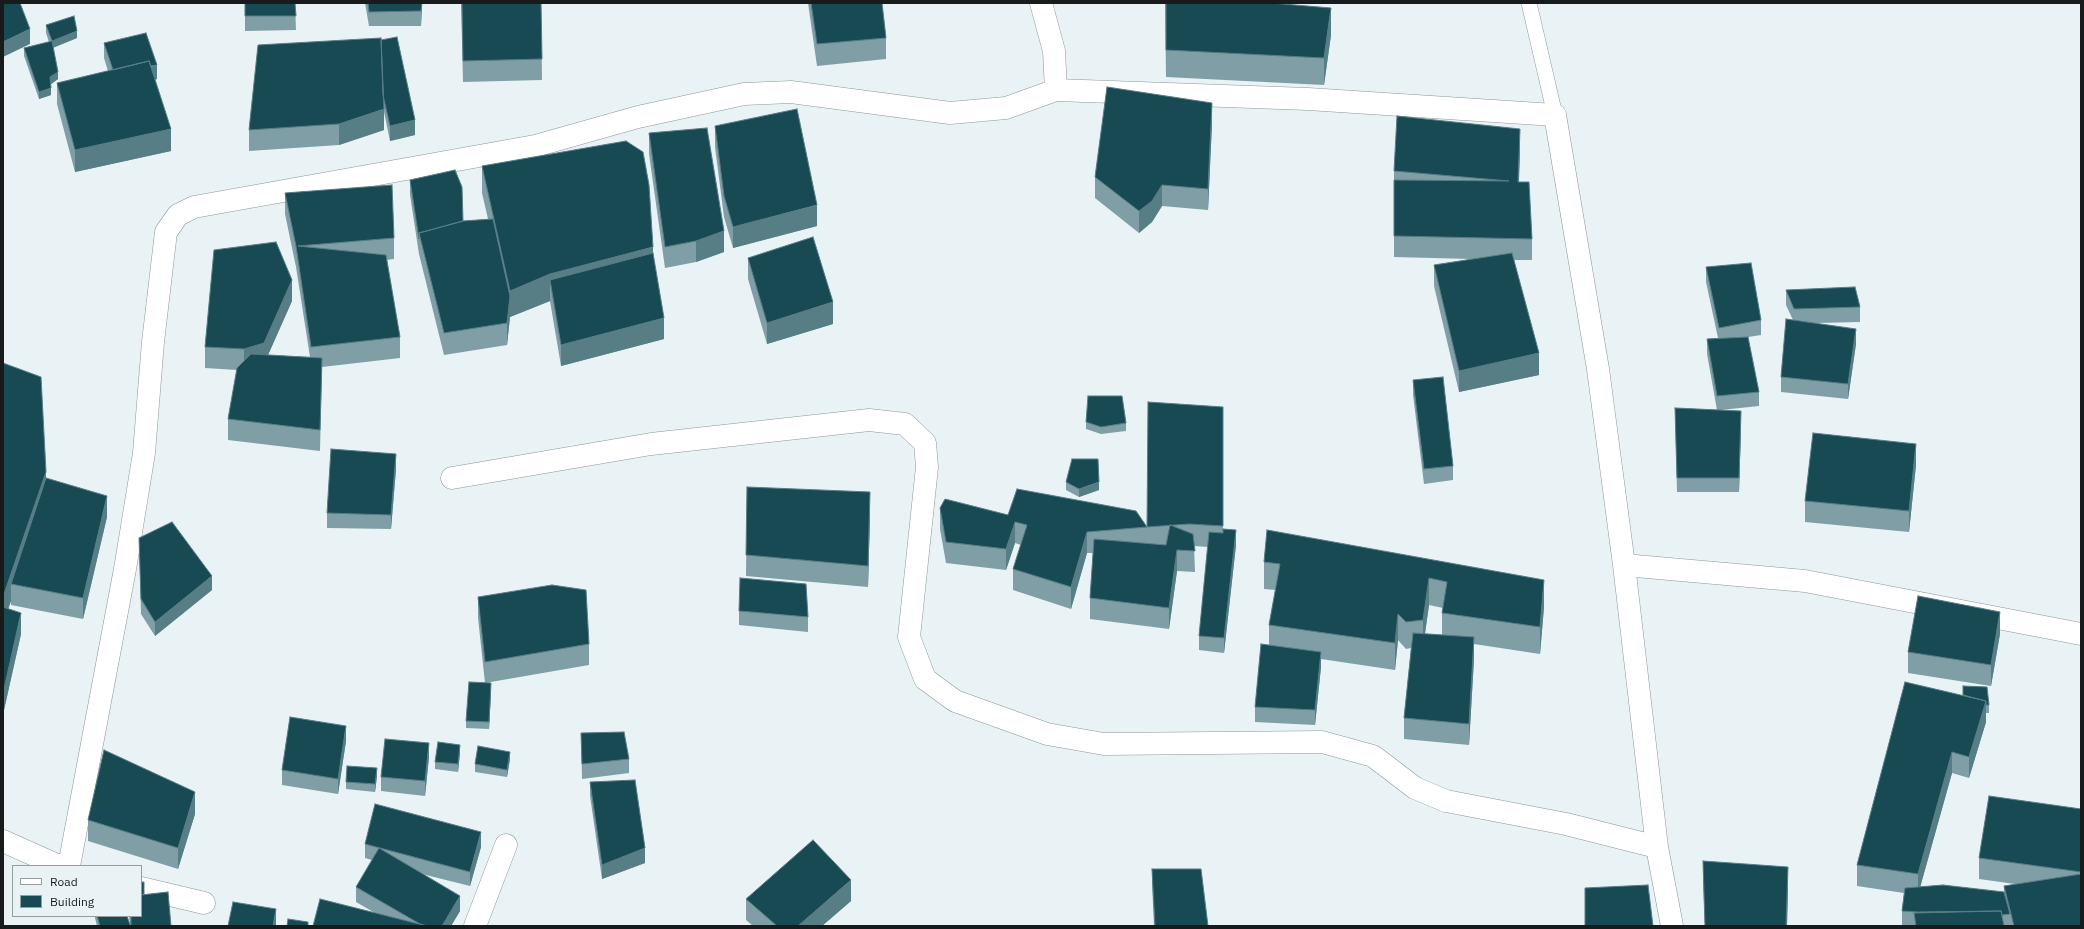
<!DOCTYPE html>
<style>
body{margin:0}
#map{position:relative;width:2084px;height:929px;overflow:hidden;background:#e9f3f6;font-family:"IBM Plex Sans",sans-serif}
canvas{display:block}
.frame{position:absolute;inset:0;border:4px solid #171b1c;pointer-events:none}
.legend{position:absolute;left:12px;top:865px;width:130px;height:52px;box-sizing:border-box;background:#e9f3f6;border:1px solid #959d9f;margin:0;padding:5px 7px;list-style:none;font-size:12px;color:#171b1c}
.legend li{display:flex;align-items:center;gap:8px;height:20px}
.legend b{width:20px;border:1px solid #959d9f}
</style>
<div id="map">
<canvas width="2084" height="929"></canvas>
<div class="frame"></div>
<ul class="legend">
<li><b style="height:5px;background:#fff"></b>Road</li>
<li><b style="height:11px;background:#184a54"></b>Building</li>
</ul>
</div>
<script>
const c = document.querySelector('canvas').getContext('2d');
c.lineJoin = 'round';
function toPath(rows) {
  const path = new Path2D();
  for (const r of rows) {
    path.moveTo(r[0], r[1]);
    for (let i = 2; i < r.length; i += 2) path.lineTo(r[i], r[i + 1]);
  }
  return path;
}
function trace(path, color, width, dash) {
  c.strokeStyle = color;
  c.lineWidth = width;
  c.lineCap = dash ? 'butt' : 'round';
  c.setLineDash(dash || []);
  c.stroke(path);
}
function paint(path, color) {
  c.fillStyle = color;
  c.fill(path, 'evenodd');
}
const service = toPath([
 [1529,3,1555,115]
]);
const minor = toPath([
 [1041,3,1054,51,1056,90,1308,99,1555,115,1598,369,1624,565,1657,847,1672,926],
 [452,478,651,444,869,420,905,424,925,443,927,467,909,637,925,679,955,701,1047,734,1104,744,1322,742,1373,756,1415,788,1446,801,1566,824,1657,847],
 [1624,565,1805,581,2081,634],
 [3,841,59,866],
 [69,866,125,569,144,453,153,342,166,232,178,215,194,207,535,146,638,117,744,94,791,92,950,113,1006,108,1056,90],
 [141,888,204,903],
 [475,926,506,845]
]);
const wall = toPath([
 [245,3,295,3,296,30,245,31],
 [365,3,422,3,421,26,369,26],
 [461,3,541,3,542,80,463,82],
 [808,3,882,3,886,38,886,59,817,66],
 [1165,3,1331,35,1324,85,1166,77],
 [46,25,77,38,53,48,58,79,51,84,51,95,39,99,24,56,24,48,49,42,46,33],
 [381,40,415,135,390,141,384,112,384,130,339,145,249,151,249,130],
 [104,43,157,79,155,80,171,151,75,172,57,104,57,83,108,71,104,58],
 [1212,124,1208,210,1162,206,1152,222,1139,233,1095,198,1095,177],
 [715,126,817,226,733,248,724,217,715,147],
 [649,133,724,252,696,262,665,268,649,154],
 [1520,150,1519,182,1532,239,1532,260,1514,260,1539,375,1459,392,1434,286,1434,265,1471,259,1394,257,1394,171],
 [482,166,653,253,664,339,561,366,550,301,510,317,507,345,444,355,419,254,410,195,410,180,463,221,488,219,482,193],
 [285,193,394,238,394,259,386,260,400,337,400,358,322,367,320,451,228,440,228,419,237,370,205,368,205,347,292,301,268,355,310,357,296,267,285,214],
 [748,258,833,324,767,344,748,279],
 [1706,267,1761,320,1761,335,1748,337,1759,392,1759,406,1721,410,1741,426,1739,492,1677,492,1675,408,1717,410,1707,354,1707,339,1718,338,1706,282],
 [1786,290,1860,307,1860,322,1816,323,1856,344,1848,399,1781,392,1781,377,1793,320,1786,305],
 [3,363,46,478,107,517,83,619,11,605,11,601,8,609,21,634,4,710,3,710],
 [1413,380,1453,466,1453,480,1424,484,1413,395],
 [1223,407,1223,529,1236,545,1224,653,1199,650,1199,636,1208,547,1194,546,1195,572,1177,571,1169,629,1090,619,1090,598,1093,553,1087,553,1071,609,1013,590,1013,569,1021,545,1015,543,1006,570,946,563,940,529,940,508,1147,527],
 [1086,422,1126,423,1126,431,1101,434,1086,429],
 [1916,465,1909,532,1805,522,1805,501],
 [396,469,391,529,327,528,327,513],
 [1066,482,1099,490,1079,497,1066,490],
 [747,487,870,514,868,587,746,576],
 [1267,530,1544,607,1540,654,1474,644,1474,659,1469,745,1404,739,1404,718,1411,648,1406,649,1398,640,1395,670,1321,659,1321,667,1315,725,1255,722,1255,707,1269,645,1269,625,1276,590,1264,589,1264,562],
 [1429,605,1443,608,1442,613,1442,635,1425,634],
 [139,538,212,590,155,636,141,614],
 [478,597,589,644,589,665,485,683,491,691,489,729,466,728,466,721,485,683,478,618],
 [739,611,808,617,808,632,739,625],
 [2000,634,1991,686,1908,673,1908,652],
 [1905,682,1989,705,1989,713,1986,713,1986,722,1969,778,1952,773,1920,887,2004,892,2004,886,2015,884,1979,879,1979,858,2081,809,2081,926,1907,926,1902,925,1902,911,1904,893,1857,886,1857,865],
 [581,733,629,759,629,773,582,779],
 [346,741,338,794,282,785,282,770],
 [460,753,458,772,435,769,435,762],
 [429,757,425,796,381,791,381,777],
 [510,759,507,777,475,772,475,764],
 [377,776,375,792,346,789,346,782],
 [590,782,645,863,602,879,590,796],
 [195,814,178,869,88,841,88,820],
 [365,844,481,847,470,886,422,874,460,911,451,926,313,926,375,913,356,902,356,887,372,860,365,858],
 [1703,861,1788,888,1787,926,1705,926,1703,882],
 [1152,869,1208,926,1154,926,1152,884],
 [144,894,171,926,97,926,95,918,95,916,127,916,130,924,129,916,141,916],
 [746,899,851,901,822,926,753,926,746,920]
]);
const shadedWall = toPath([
 [422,3,421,26,421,11],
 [1331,8,1331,35,1324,85,1324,58],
 [30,29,30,44,3,57,3,42],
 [77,31,77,38,52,48,52,41],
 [157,65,157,79,115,90,115,76],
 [58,72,58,79,50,85,50,77],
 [51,88,51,95,39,99,39,92],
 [1212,103,1212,124,1208,210,1208,189],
 [384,109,384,130,339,145,339,124],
 [415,120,415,135,390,141,390,126],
 [171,129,171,151,75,172,75,150],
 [1520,129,1520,150,1518,203,1518,182],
 [1162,185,1162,206,1152,222,1139,233,1139,211],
 [817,205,817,226,733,248,733,227],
 [724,231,724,252,696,262,696,241],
 [653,247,653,274,550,280,550,301,510,317,507,345,507,323,510,291,550,274],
 [292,280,292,301,264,364,244,370,244,349],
 [833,302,833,324,767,344,767,323],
 [664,318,664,339,561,366,561,345],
 [1856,329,1856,344,1848,399,1848,384],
 [1539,353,1539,375,1459,392,1459,371],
 [1741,411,1741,426,1739,492,1739,478],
 [1916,444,1916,465,1909,532,1909,511],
 [396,454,396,469,391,529,391,515],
 [46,472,46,499,11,584,11,601,3,624,3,597],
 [1099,482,1099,490,1079,497,1079,489],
 [870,492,870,514,868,587,868,566],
 [107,496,107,517,83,619,83,598],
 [1015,522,1015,543,1006,570,1006,549],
 [1236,530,1236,545,1224,653,1224,638],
 [1087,532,1087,553,1071,609,1071,587],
 [1177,550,1177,571,1169,629,1169,608],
 [212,576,212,590,155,636,155,622],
 [1429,578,1429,605,1423,647,1423,620],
 [1544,580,1544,607,1540,654,1540,627],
 [2000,612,2000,634,1991,686,1991,665],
 [21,613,21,634,4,710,4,689],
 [1398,614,1398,640,1395,670,1395,643],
 [1474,637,1474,659,1469,745,1469,724],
 [1321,652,1321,667,1315,725,1315,710],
 [491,683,491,691,489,729,489,722],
 [1986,701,1986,722,1969,778,1969,757],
 [346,726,346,741,338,794,338,779],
 [429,743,429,757,425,796,425,781],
 [460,745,460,753,458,772,458,764],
 [510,752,510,759,507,777,507,770],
 [1952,752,1952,773,1918,895,1918,874],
 [377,768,377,776,375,792,375,784],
 [195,792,195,814,178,869,178,848],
 [481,832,481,847,470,886,470,872],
 [645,848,645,863,602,879,602,865],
 [1788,867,1788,888,1787,926,1786,926],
 [851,880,851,901,822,926,798,926],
 [460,896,460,911,451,926,442,926],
 [276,909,276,926,273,926]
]);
const building = toPath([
 [3,3,20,3,30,29,3,42,3,3],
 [245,3,295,3,296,16,245,16,245,3],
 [368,3,422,3,421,11,369,12,368,3],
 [462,3,541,3,542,59,463,61,462,3],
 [811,3,882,3,886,38,817,44,811,3],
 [1166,3,1271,3,1331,8,1324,58,1166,50,1166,3],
 [74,16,77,31,52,41,58,72,50,77,51,88,39,92,24,48,52,41,46,25,74,16],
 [146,33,157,65,151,66,149,61,113,70,104,43,146,33],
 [397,37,415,120,390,126,383,95,381,40,397,37],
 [381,38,384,109,339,124,249,130,258,45,381,38],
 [149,61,171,129,75,150,57,83,149,61],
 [1107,87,1212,103,1208,189,1162,185,1152,201,1139,211,1095,177,1107,87],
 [797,109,817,205,733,227,724,196,715,126,797,109],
 [1397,116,1520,129,1518,182,1529,182,1532,239,1394,236,1394,180,1509,181,1394,171,1397,116],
 [707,128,724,231,696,241,665,247,649,133,707,128],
 [626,141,643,152,649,185,653,247,550,274,510,291,482,166,626,141],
 [455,170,462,187,463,221,419,233,419,239,410,180,455,170],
 [392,185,394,238,298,246,386,255,400,337,311,347,296,246,285,193,392,185],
 [493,219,510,296,507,323,444,333,419,233,463,221,493,219],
 [813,237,833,302,767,323,748,258,813,237],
 [276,242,292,280,264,343,244,349,205,347,214,250,276,242],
 [653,253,664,318,561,345,550,280,653,253],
 [1512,253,1539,353,1459,371,1434,265,1512,253],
 [1751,263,1761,320,1719,328,1706,267,1751,263],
 [1855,287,1860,307,1794,309,1786,290,1855,287],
 [1786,319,1856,329,1848,384,1781,377,1786,319],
 [1748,337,1759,392,1717,396,1707,339,1748,337],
 [251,354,322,358,320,430,228,419,237,368,251,354],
 [3,363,41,377,46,472,3,597,3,363],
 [1443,377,1453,466,1424,469,1413,380,1443,377],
 [1088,396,1122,396,1126,423,1101,427,1086,422,1088,396],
 [1148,402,1223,407,1223,526,1189,524,1147,527,1148,402],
 [1675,408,1741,411,1739,478,1677,478,1675,408],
 [1813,433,1916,444,1909,511,1805,501,1813,433],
 [331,449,396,454,391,515,327,513,331,449],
 [1072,459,1098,459,1099,482,1079,489,1066,482,1072,459],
 [46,478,107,496,83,598,11,584,46,478],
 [747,487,870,492,868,566,746,555,747,487],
 [1017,489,1136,511,1147,527,1087,532,1071,587,1013,569,1027,525,1015,522,1006,549,946,542,940,508,945,499,1008,515,1017,489],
 [172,522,212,576,155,622,141,599,139,538,172,522],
 [1170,525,1193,534,1195,551,1177,550,1169,608,1090,598,1094,539,1166,545,1170,525],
 [1223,529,1236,530,1224,638,1199,636,1209,532,1223,533,1223,529],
 [1267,530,1544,580,1540,627,1442,613,1447,582,1429,578,1423,620,1406,622,1398,614,1395,643,1269,625,1280,564,1264,562,1267,530],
 [740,578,806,584,808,617,739,611,740,578],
 [552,585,586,590,589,644,485,662,478,597,552,585],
 [1918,596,2000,612,1991,665,1908,652,1918,596],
 [3,607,21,613,4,689,3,688,3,607],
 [1413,633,1474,637,1469,724,1404,718,1413,633],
 [1261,644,1321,652,1315,710,1255,707,1261,644],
 [469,682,491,683,489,722,466,721,469,682],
 [1905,682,1986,701,1969,757,1952,752,1918,874,1857,865,1905,682],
 [1963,686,1987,687,1989,705,1986,705,1986,701,1963,695,1963,686],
 [290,717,346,726,338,779,282,770,290,717],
 [624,732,629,759,582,764,581,733,624,732],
 [385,739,429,743,425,781,381,777,385,739],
 [438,742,460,745,458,764,435,762,438,742],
 [478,746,510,752,507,770,475,764,478,746],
 [104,750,195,792,178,848,88,820,104,750],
 [347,766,377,768,375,784,346,782,347,766],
 [635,780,645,848,602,865,590,782,635,780],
 [1989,796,2081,809,2081,872,1979,858,1989,796],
 [375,804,481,832,470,872,365,844,375,804],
 [813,840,851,880,798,926,777,926,746,899,813,840],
 [379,848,460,896,442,926,427,926,420,924,356,887,379,848],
 [1703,861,1788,867,1786,926,1705,926,1703,861],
 [1152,869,1201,869,1208,926,1155,926,1152,869],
 [2081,874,2081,926,2014,926,2004,886,2081,874],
 [141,882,144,882,144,894,141,895,141,882],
 [1648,885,1653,926,1585,926,1585,888,1648,885],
 [1943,885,2004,892,2010,914,2002,915,2001,911,1917,912,1902,911,1905,888,1943,885],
 [168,892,171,926,131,926,131,916,141,916,141,895,168,892],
 [320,899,427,926,313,926,320,899],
 [233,902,276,909,273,926,228,926,233,902],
 [2001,911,2004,926,1916,926,1914,913,2001,911],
 [97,916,127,916,130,925,128,926,100,926,97,916],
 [288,919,308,922,308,926,287,926,288,919]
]);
trace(service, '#8c9698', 16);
trace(minor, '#8c9698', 23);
trace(service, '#fff', 15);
trace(minor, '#fff', 22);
paint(wall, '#809ea5');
paint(shadedWall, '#577d85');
paint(building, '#184a54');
trace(building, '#577d85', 1);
</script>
